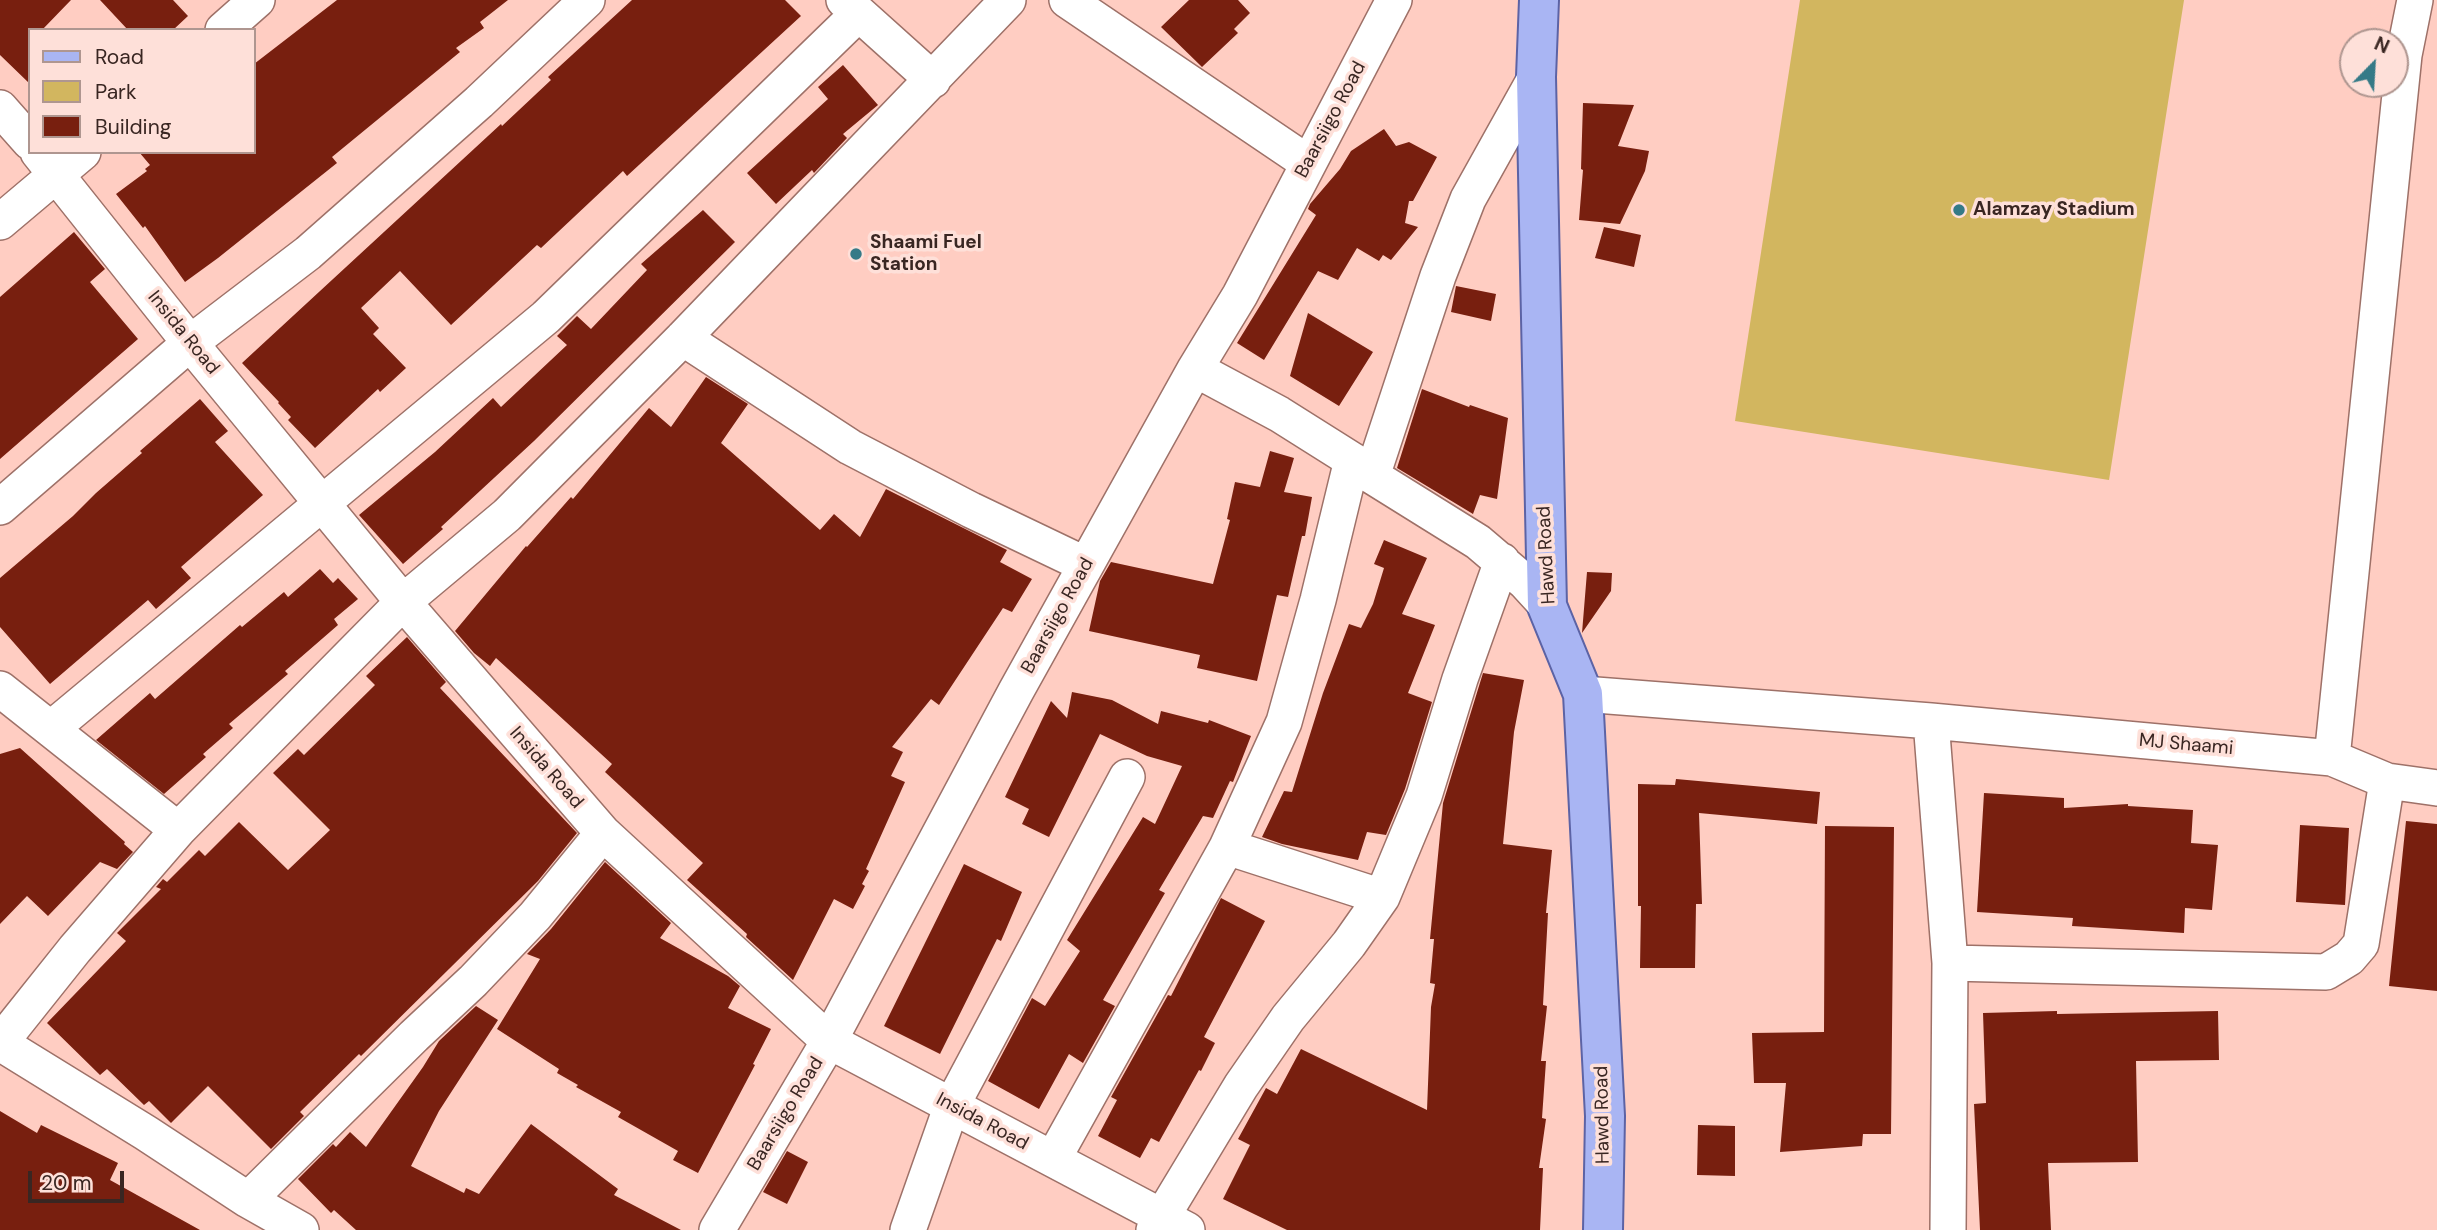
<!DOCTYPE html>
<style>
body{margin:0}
#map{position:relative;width:2437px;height:1230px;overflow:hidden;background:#ffcdc2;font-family:"DM Sans",sans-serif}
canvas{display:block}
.legend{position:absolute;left:28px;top:28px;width:228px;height:126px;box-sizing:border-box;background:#fee0d9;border:2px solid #af9690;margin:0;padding:9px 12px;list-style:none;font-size:21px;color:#392622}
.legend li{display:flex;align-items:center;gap:14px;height:35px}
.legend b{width:35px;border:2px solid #af9690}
.north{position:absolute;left:2339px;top:28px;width:70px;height:70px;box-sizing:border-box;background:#fee0d9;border:2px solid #af9690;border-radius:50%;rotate:24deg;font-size:19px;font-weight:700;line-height:28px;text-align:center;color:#392622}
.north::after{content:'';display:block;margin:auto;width:24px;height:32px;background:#357a87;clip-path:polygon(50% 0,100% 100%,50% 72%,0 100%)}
.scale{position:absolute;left:28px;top:1171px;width:96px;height:32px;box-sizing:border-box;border:4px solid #392622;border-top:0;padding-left:9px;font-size:21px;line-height:24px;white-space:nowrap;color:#392622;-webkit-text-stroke:5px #fee0d9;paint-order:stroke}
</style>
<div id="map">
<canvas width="2437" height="1230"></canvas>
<ul class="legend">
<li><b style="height:9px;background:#a9b5f3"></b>Road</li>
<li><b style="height:19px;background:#d2b65f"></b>Park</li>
<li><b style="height:19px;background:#781f0f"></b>Building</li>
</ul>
<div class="north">N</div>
<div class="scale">20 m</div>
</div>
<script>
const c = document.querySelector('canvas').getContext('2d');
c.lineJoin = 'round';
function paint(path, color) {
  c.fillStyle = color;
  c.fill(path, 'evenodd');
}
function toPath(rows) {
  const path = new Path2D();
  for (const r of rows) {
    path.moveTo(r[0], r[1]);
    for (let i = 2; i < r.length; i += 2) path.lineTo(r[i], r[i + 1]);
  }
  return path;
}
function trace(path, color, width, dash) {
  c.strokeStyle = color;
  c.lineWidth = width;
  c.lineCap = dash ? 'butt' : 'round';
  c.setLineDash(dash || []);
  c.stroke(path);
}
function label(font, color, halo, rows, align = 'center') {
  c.font = font + ' "DM Sans",sans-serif';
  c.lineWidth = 7;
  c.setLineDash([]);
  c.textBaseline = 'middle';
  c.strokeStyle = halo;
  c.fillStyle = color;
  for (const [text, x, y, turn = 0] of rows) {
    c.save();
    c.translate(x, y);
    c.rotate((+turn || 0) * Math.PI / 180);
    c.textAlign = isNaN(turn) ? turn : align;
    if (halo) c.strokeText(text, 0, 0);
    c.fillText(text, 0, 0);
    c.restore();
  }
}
const green = toPath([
 [1800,0,2184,0,2109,480,1735,421]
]);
const building = toPath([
 [0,0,71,0,42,30,30,30,30,84,0,55],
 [100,0,173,0,188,16,173,30,128,30],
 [337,0,508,0,480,22,484,28,456,48,460,52,332,157,337,163,218,258,185,282,145,226,143,228,116,194,147,171,145,169,150,165,139,152,254,152,254,64],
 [632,0,785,0,801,16,627,176,623,171,541,248,537,245,451,325,400,271,361,308,379,328,373,334,406,368,380,392,378,389,315,448,288,420,291,417,278,403,279,402,242,363,501,124,502,126,551,80,548,77],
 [1189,0,1238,0,1250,13,1234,29,1238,33,1202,67,1161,27],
 [843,65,878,105,843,134,847,138,814,173,812,170,776,204,747,173,828,99,818,87],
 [1583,103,1634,105,1618,146,1649,151,1645,171,1620,224,1579,220,1583,170,1581,169],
 [1384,129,1396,146,1409,142,1437,157,1413,201,1409,201,1405,223,1418,227,1391,260,1383,255,1379,261,1357,248,1338,280,1318,271,1264,360,1237,343,1316,215,1308,209,1310,204,1340,169,1351,151],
 [703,210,735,242,534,441,441,527,443,529,403,564,359,515,435,452,493,398,501,407,567,345,557,336,577,316,591,329,647,270,641,264],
 [1604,227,1641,235,1634,267,1595,258],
 [74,232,105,269,90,282,138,339,0,459,0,297],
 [1456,286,1496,294,1491,321,1451,312],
 [1308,313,1373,352,1339,406,1290,376],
 [706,377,748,404,721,443,820,530,834,514,860,537,886,489,1007,550,1000,562,1032,579,1012,612,1003,608,939,705,931,699,892,747,903,752,891,776,905,782,866,869,869,871,862,884,865,886,853,909,834,899,793,980,746,937,747,934,687,880,703,863,605,772,612,764,496,658,490,666,474,653,455,631,526,546,527,547,571,497,573,499,649,408,671,427],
 [1422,389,1469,407,1470,405,1508,418,1497,499,1480,495,1473,514,1397,468],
 [200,399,228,431,215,442,263,495,181,567,191,578,156,609,148,600,50,684,0,627,0,578,73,516,96,493,142,453,140,451],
 [1270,451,1294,458,1284,492,1312,497,1305,536,1302,536,1288,597,1277,595,1257,681,1197,668,1200,655,1089,631,1100,581,1111,562,1213,584,1230,520,1227,519,1235,482,1260,487],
 [1384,540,1427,558,1402,614,1435,625,1408,693,1432,702,1405,789,1386,835,1367,832,1358,860,1282,844,1262,837,1284,791,1292,792,1323,693,1349,624,1361,628,1373,604,1384,568,1374,564],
 [320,569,333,583,338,578,358,599,334,619,338,625,285,671,288,674,229,724,233,728,203,754,206,757,164,794,96,740,150,693,155,699,240,625,242,627,284,592,288,597],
 [1587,572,1612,573,1611,591,1582,633],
 [407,637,446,682,440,688,577,833,538,881,361,1056,359,1054,300,1112,304,1116,271,1149,208,1086,171,1123,149,1101,144,1105,107,1069,100,1075,47,1023,126,941,117,933,161,889,156,887,163,879,167,882,199,850,205,856,239,822,288,870,330,830,273,773,298,749,304,755,375,685,366,676],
 [1483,673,1524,680,1514,732,1503,844,1552,850,1546,913,1548,913,1543,1005,1547,1006,1541,1061,1546,1061,1542,1118,1546,1119,1539,1168,1543,1168,1540,1230,1287,1230,1223,1199,1250,1145,1238,1139,1266,1088,1277,1094,1301,1049,1427,1110,1431,1007,1435,984,1430,983,1434,939,1430,939,1443,803],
 [1072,692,1112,700,1158,724,1161,711,1208,723,1209,720,1251,736,1233,782,1230,781,1213,818,1203,816,1159,890,1165,893,1103,1000,1115,1006,1083,1063,1069,1054,1039,1109,988,1081,1032,998,1045,1006,1080,951,1067,940,1143,817,1155,824,1182,766,1147,756,1100,734,1049,837,1022,824,1029,809,1005,797,1051,701,1067,718],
 [20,748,125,842,124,844,133,852,117,869,100,862,48,916,27,896,0,924,0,754],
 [1676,779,1820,792,1817,824,1699,813,1702,904,1696,904,1695,968,1640,968,1641,906,1638,906,1638,784,1675,785],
 [1984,793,2064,798,2064,808,2128,804,2128,806,2193,810,2191,843,2218,845,2212,910,2185,908,2184,933,2072,926,2073,918,1977,912],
 [2406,821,2437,824,2437,991,2389,986],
 [2300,825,2349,828,2345,905,2296,902],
 [1825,826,1894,827,1891,1134,1863,1134,1862,1146,1780,1152,1786,1083,1754,1083,1752,1033,1824,1032],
 [605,862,671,923,660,938,728,976,740,986,728,1008,771,1029,753,1064,755,1065,698,1173,673,1160,678,1151,618,1117,621,1112,576,1087,578,1085,557,1073,559,1069,497,1029,540,959,527,954,551,929],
 [964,864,1022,892,1001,941,997,939,940,1054,884,1026],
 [1221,898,1265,921,1204,1037,1215,1043,1201,1071,1199,1070,1159,1142,1151,1138,1140,1158,1098,1136,1117,1100,1111,1097,1168,995,1171,996],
 [476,1006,498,1020,439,1111,411,1166,464,1193,466,1188,479,1194,531,1124,618,1189,614,1195,681,1230,356,1230,334,1210,331,1213,298,1179,333,1144,336,1147,350,1132,366,1147,423,1067,439,1041],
 [2057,1011,2057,1014,2218,1011,2219,1060,2136,1061,2138,1162,2048,1163,2051,1230,1980,1230,1974,1104,1986,1103,1983,1013],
 [0,1111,37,1133,41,1125,118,1163,110,1180,200,1230,0,1230],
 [1698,1125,1735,1126,1735,1176,1697,1175],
 [787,1151,808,1162,787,1204,763,1192]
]);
const minor = toPath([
 [844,0,933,80],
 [1067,0,1308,163],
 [223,30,257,0],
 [0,108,30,142],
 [38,152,190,343,403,602,603,833,829,1041,1187,1230],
 [0,222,83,152],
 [683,338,850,447,971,510,1086,565],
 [1195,369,1279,414,1352,460,1372,476,1478,542,1525,582,1547,606],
 [1372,476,1438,276,1468,199,1536,77],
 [0,507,190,343,308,253,479,102,587,0],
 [0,689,178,830],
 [1583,694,1931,721,2332,758,2387,781,2437,788],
 [1931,721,1950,963,1948,1230],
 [52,728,546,317,858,14],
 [2332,758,2404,55,2415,0],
 [1227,847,1382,897],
 [1950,963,2326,972,2349,958,2361,944,2387,781],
 [0,1043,75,949,178,830,403,602,507,515,683,338,1008,0],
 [0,1043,146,1133,248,1200,301,1230],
 [1053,1159,1227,847,1284,722,1318,600,1352,460],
 [248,1200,414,1036,473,981,535,916,603,833],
 [717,1230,829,1041,1016,691,1195,369,1240,295,1394,0],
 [908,1230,952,1105,1127,777],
 [1154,1230,1241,1086,1288,1018,1349,944,1382,897,1424,796,1460,679,1502,561]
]);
const major = toPath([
 [1539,0,1536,77,1547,606,1583,694,1605,1116,1603,1230]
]);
const markers = [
 [1959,210,7,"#357a87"],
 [856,254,7,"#357a87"]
];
const streetNames = [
 ["Baarsiigo Road",1331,120,-62],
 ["Insida Road",183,333,51],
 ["Hawd Road",1547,555,-93],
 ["Baarsiigo Road",1058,616,-61],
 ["MJ Shaami",2186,745,5],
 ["Insida Road",546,768,49],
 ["Baarsiigo Road",786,1114,-59],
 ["Hawd Road",1603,1115,-91],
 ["Insida Road",982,1122,28]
];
const poiNames = [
 ["Alamzay Stadium",1973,210],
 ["Shaami Fuel",870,243],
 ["Station",870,265]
];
paint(green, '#d2b65f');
paint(building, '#781f0f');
trace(minor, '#9e7168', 38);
trace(major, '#5c63a5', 42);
trace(minor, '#fff', 35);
trace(major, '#a9b5f3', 38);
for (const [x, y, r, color] of markers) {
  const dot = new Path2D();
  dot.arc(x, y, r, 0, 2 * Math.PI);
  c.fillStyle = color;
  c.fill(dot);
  trace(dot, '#fee0d9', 2.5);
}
label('19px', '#392622', '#fee0d9', streetNames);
label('bold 19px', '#392622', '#fee0d9', poiNames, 'left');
</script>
